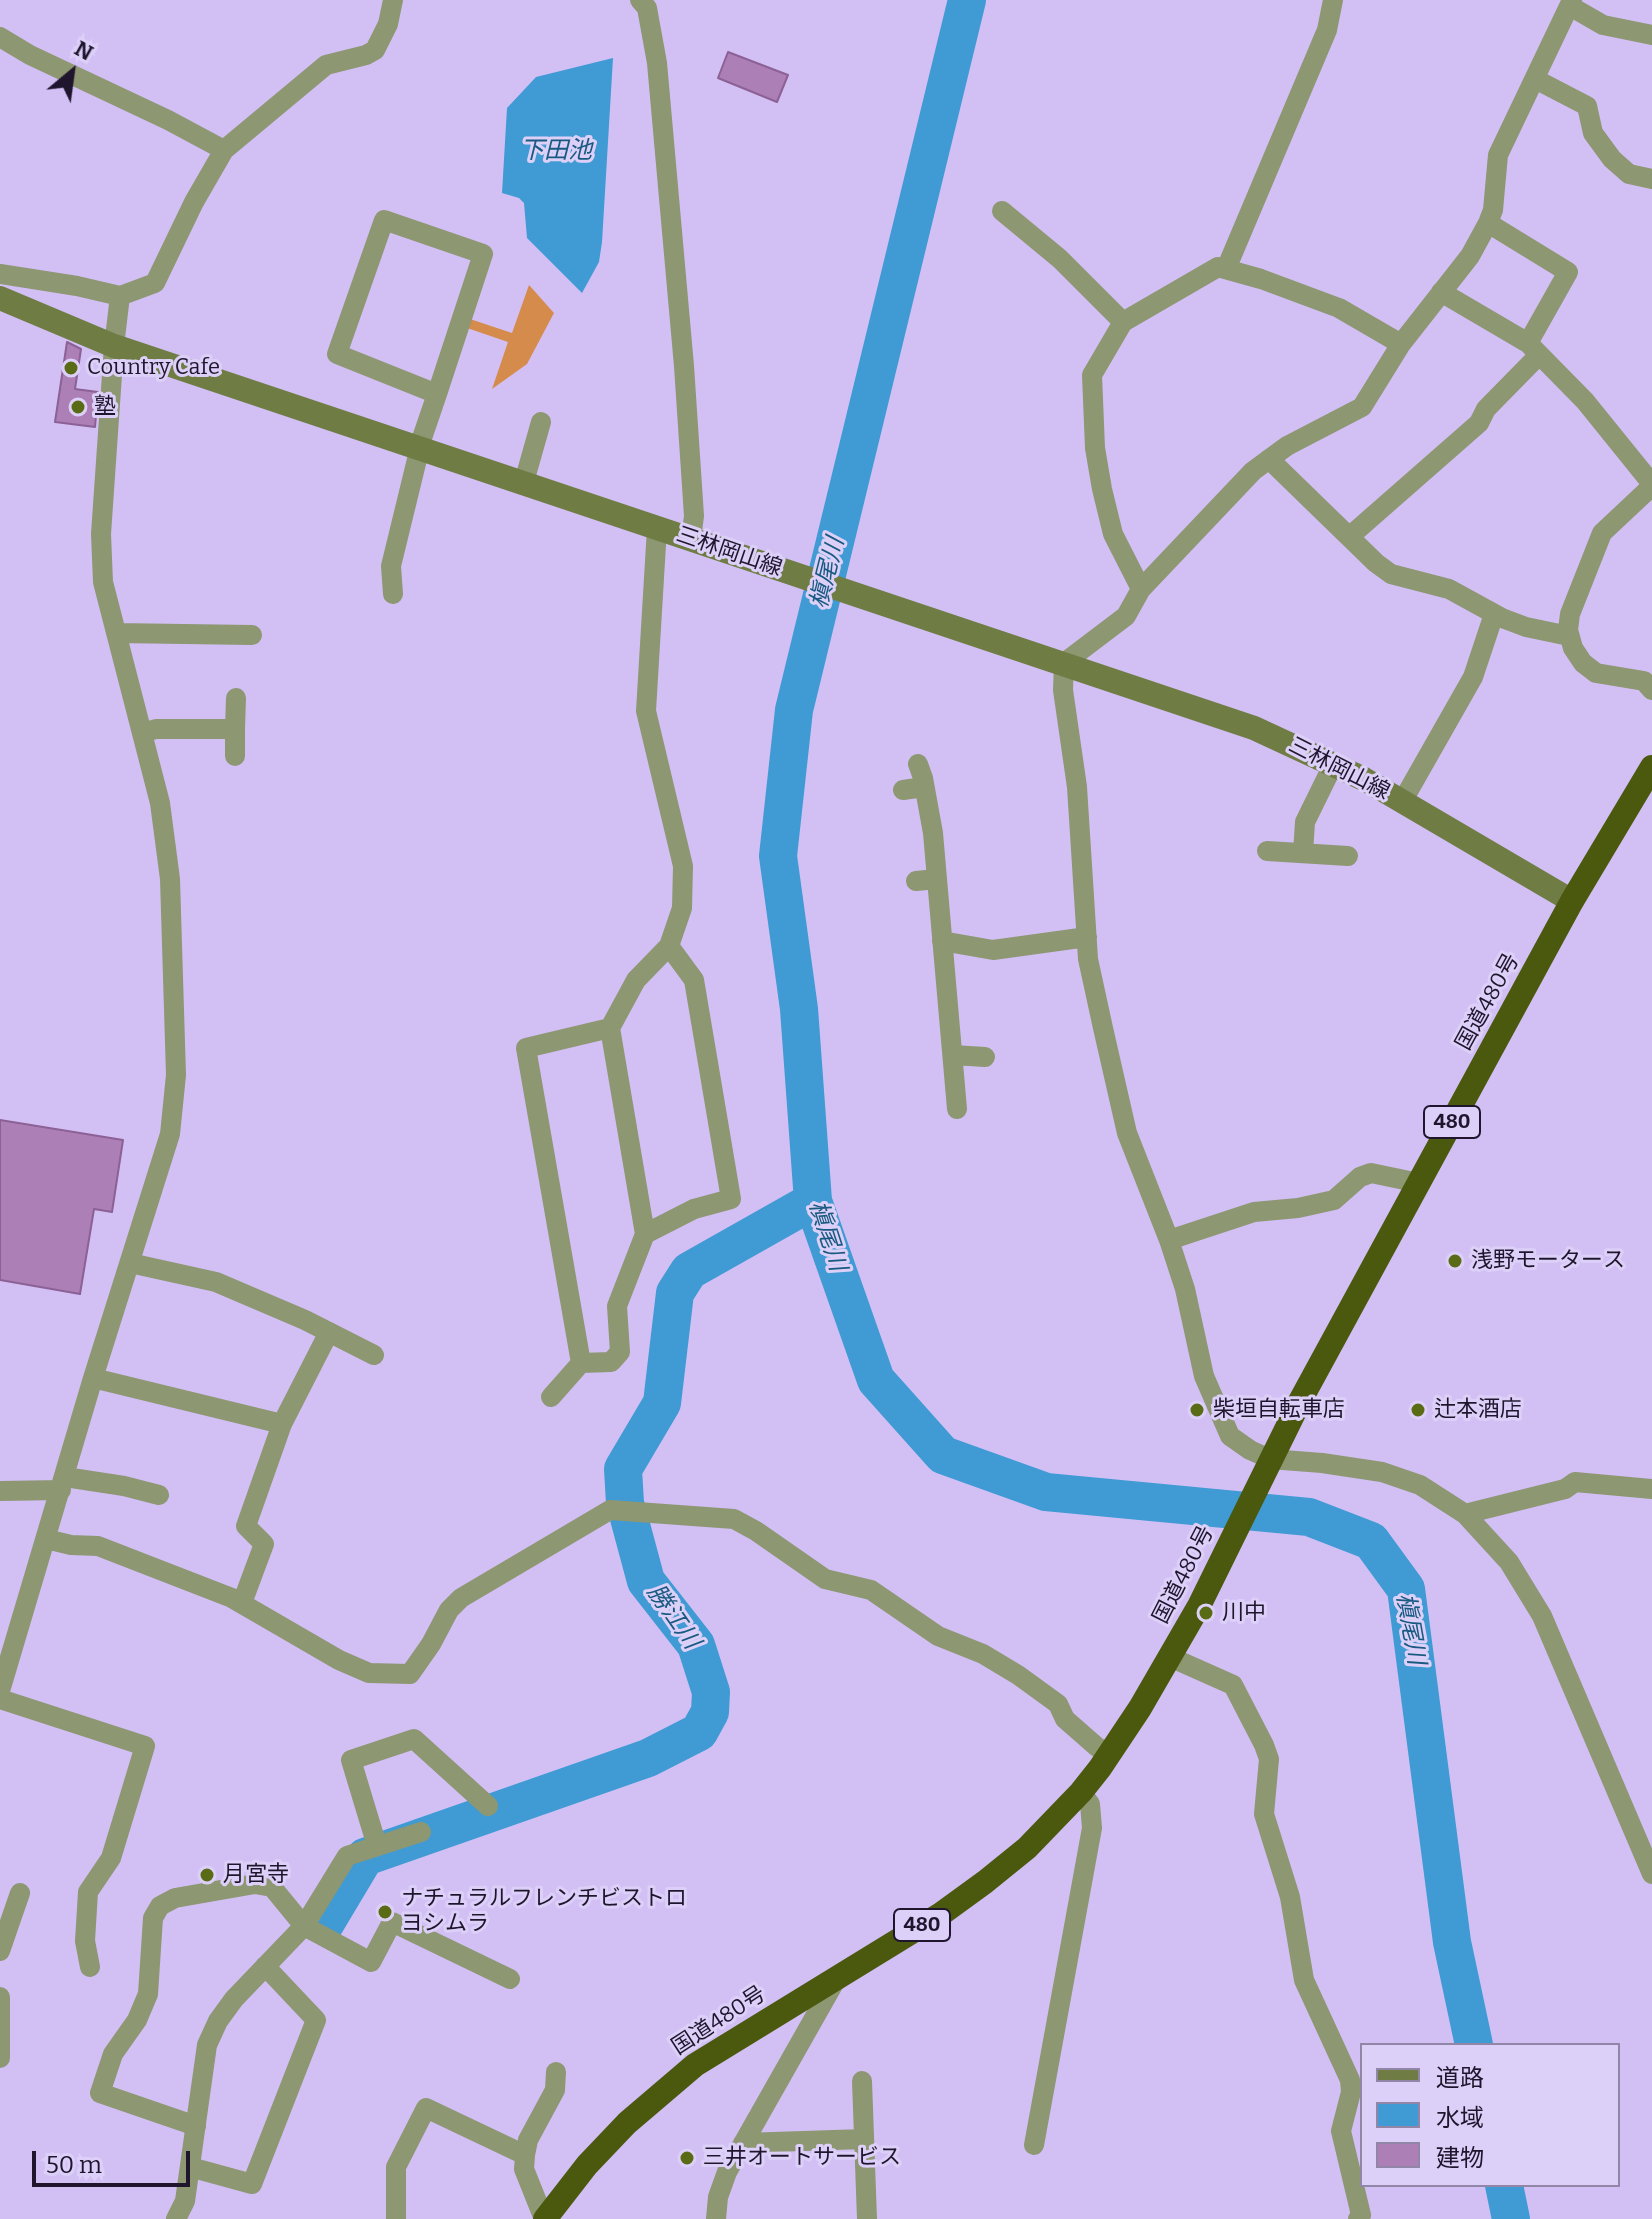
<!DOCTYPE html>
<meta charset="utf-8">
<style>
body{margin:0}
#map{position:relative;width:1652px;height:2219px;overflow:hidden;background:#d2c0f5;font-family:Bitter,"Noto Sans JP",serif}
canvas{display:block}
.legend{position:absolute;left:1360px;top:2043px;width:260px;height:144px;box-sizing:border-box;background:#ddd0f8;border:2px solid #9186a7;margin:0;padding:10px 14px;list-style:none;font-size:24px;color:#1f162e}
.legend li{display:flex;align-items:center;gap:16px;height:40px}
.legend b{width:40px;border:2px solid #9186a7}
.north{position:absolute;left:32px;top:32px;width:80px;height:80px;-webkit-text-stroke:6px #ddd0f8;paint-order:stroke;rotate:29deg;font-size:22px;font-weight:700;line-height:32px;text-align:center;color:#1f162e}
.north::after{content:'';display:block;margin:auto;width:28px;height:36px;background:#1f162e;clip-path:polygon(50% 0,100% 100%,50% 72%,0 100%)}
.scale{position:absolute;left:32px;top:2151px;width:158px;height:36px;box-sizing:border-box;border:4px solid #1f162e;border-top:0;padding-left:10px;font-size:24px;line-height:28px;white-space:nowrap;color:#1f162e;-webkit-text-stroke:6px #ddd0f8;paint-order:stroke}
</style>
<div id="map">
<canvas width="1652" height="2219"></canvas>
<ul class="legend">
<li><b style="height:10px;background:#6f7d44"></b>道路</li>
<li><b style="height:22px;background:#409ad3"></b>水域</li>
<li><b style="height:22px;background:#ac7fb6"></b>建物</li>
</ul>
<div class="north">N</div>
<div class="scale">50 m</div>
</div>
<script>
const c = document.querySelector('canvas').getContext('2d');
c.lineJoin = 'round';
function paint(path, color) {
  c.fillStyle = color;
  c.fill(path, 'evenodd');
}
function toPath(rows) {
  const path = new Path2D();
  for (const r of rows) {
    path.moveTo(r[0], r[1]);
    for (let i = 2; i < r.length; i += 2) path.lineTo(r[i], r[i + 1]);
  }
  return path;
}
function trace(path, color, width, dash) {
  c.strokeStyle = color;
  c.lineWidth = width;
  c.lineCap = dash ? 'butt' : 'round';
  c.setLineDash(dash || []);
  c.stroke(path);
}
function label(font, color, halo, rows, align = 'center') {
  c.font = font + ' Bitter,"Noto Sans JP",serif';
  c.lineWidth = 6;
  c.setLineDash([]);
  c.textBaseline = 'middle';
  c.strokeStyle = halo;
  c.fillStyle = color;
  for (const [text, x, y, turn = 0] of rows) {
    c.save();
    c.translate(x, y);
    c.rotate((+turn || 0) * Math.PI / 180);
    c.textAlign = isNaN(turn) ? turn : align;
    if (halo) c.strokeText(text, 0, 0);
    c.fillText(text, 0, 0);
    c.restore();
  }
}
const green = toPath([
 [529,285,554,313,527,364,492,389,508,342,467,328,470,319,512,333]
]);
const water = toPath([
 [613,58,602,242,599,262,582,293,527,238,524,203,519,198,502,193,507,108,536,77]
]);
const river = toPath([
 [967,0,794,710,778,856,799,1009,813,1201,876,1380,943,1455,1046,1492,1309,1517,1371,1541,1406,1589,1452,1942,1474,2045],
 [325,1924,365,1857,648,1758,699,1732,710,1712,711,1692,696,1645,646,1581,625,1503,623,1469,662,1403,675,1293,689,1271,813,1201],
 [1504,2185,1511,2219]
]);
const building = toPath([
 [728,52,788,75,777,102,718,78,728,52],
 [67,342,81,349,75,389,98,392,95,427,55,422,67,342],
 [0,1120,123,1140,112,1212,94,1209,80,1294,0,1280,0,1120]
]);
const street = toPath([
 [640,0,647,8,657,63,684,366,694,516,691,539],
 [1572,0,1498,155,1493,210,1488,223,1470,256,1401,344,1362,407,1287,446,1253,471,1141,589,1126,616,1064,663,1063,690,1077,787,1088,959,1103,1028,1127,1133,1169,1240,1185,1289,1204,1376,1230,1436,1250,1450,1270,1459,1322,1463,1382,1472,1420,1485,1465,1514,1509,1562,1542,1616,1652,1874],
 [1570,6,1603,25,1652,35],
 [0,37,30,55,168,120,224,150],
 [1535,79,1587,106,1593,133,1612,159,1629,174,1652,179],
 [1002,211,1060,259,1123,322],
 [1488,223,1568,272,1528,343],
 [1226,269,1327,30,1333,0],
 [0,274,77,286,120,296],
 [1441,292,1528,343,1585,401,1652,484],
 [1269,459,1376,563,1391,574,1449,589,1502,618,1526,627,1569,636],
 [524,482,541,422],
 [1652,486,1602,533,1570,614,1568,630,1573,648,1583,663,1596,673,1644,681,1652,690],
 [1349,537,1479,423,1486,409,1539,355],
 [1141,589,1113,534,1102,489,1095,448,1092,375,1123,322,1218,267,1261,279,1339,308,1401,344],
 [393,594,391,566,420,447,422,438,437,394,483,254,384,220,337,354,437,394],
 [116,633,252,635],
 [235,729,236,698],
 [142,733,156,729,235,729,235,756],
 [918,764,923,778,933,833,957,1109],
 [903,790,924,787],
 [1402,802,1473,677,1494,614],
 [1267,851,1348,856],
 [1303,853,1305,822,1333,765],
 [916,881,937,879],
 [942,941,993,950,1087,937],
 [953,1055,985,1057],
 [645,1234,610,1028,636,980,669,946,682,908,683,866,646,711,657,528],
 [1169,1240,1254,1212,1298,1208,1334,1200,1360,1177,1371,1173,1419,1183],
 [130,1263,216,1282,305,1320,374,1355],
 [581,1363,526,1048,610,1028],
 [93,1378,282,1424],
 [551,1397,581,1363,611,1362,620,1352,617,1306,645,1234,694,1209,731,1199,694,980,669,946],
 [65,1477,124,1486,159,1495],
 [0,1491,61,1490],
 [1465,1514,1565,1489,1575,1482,1652,1489],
 [46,1539,71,1545,98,1546,232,1598,339,1660,369,1673,410,1674,431,1644,449,1610,461,1598,610,1510,734,1519,756,1531,825,1579,871,1590,938,1636,983,1654,1018,1675,1058,1704,1065,1719,1097,1747,1110,1755],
 [242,1603,264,1544,246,1526,282,1424,329,1332],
 [1170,1657,1233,1685,1264,1745,1269,1759,1264,1814,1290,1897,1304,1980,1350,2080,1351,2092,1341,2131,1361,2215,1358,2219],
 [0,1691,93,1378,170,1134,176,1075,170,879,160,803,103,582,101,534,114,346,120,296,155,283,194,202,224,150,326,65,366,55,375,50,388,24,393,0],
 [0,1699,145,1746,111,1858,88,1892,85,1941,90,1967],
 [377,1846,351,1760,414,1739,488,1806],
 [0,1951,20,1893],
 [0,1997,0,2058],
 [862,2081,867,2219],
 [196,2126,100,2093,113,2054,137,2020,148,1994,153,1918,160,1906,175,1898,255,1884,272,1887,304,1926,371,1962,392,1922,510,1979],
 [743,2143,864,2139],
 [1034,2145,1092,1828,1090,1804,1081,1792],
 [190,2167,252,2184,316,2020,265,1966],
 [176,2219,185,2201,207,2045,218,2021,234,1999,304,1926,347,1856,421,1832],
 [396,2219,396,2167,426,2108,525,2155],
 [544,2219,524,2169,525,2155,528,2140,555,2090,556,2072],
 [716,2219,718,2197,727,2172,838,1976]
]);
const secondary = toPath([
 [0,298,114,346,1254,728,1364,779,1572,901]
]);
const highway = toPath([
 [545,2219,587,2165,627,2123,695,2065,941,1914,985,1882,1027,1848,1081,1792,1100,1768,1140,1708,1199,1606,1299,1403,1572,901,1652,767]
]);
const markers = [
 [71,368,8,"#5a6b16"],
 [78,407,8,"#5a6b16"],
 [1455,1261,8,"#5a6b16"],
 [1197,1410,8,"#5a6b16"],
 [1418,1410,8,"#5a6b16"],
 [1206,1613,8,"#5a6b16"],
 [207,1875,8,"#5a6b16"],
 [385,1912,8,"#5a6b16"],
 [687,2158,8,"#5a6b16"]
];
const shields = [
 [1452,1122,56],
 [922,1925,56]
];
const shieldNames = [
 ["480",1452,1122],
 ["480",922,1925]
];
const poiNames = [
 ["Country Cafe",87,368],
 ["塾",94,407],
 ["浅野モータース",1471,1261],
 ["柴垣自転車店",1213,1410],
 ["辻本酒店",1434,1410],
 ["川中",1222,1613],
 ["月宮寺",223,1875],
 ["ナチュラルフレンチビストロ",401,1899],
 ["ヨシムラ",401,1924],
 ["三井オートサービス",703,2158]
];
const streetNames = [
 ["三林岡山線",729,552,19],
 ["三林岡山線",1339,769,27],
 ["国道480号",1488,1002,-61],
 ["国道480号",1184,1575,-63],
 ["国道480号",719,2021,-33]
];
const waterNames = [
 ["下田池",556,151],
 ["槇尾川",828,573,-76],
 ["槇尾川",827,1236,72],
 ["勝江川",673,1617,55],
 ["槇尾川",1410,1629,80]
];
paint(green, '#d48b4c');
paint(water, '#409ad3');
trace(river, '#409ad3', 38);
paint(building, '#ac7fb6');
trace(building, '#8c6196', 2);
trace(street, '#8d9772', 20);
trace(secondary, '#6f7d44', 24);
trace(highway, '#4b590e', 24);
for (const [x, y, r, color] of markers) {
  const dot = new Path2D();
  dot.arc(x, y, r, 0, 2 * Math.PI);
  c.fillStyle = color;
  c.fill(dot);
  trace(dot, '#ddd0f8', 3);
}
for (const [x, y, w] of shields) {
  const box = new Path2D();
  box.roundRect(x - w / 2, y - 16, w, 32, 6);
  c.fillStyle = '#ddd0f8';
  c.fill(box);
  trace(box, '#1f162e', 2);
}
label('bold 20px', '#1f162e', null, shieldNames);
label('22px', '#1f162e', '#ddd0f8', poiNames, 'left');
label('22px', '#1f162e', '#ddd0f8', streetNames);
label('italic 24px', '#185a81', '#ddd0f8', waterNames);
</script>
